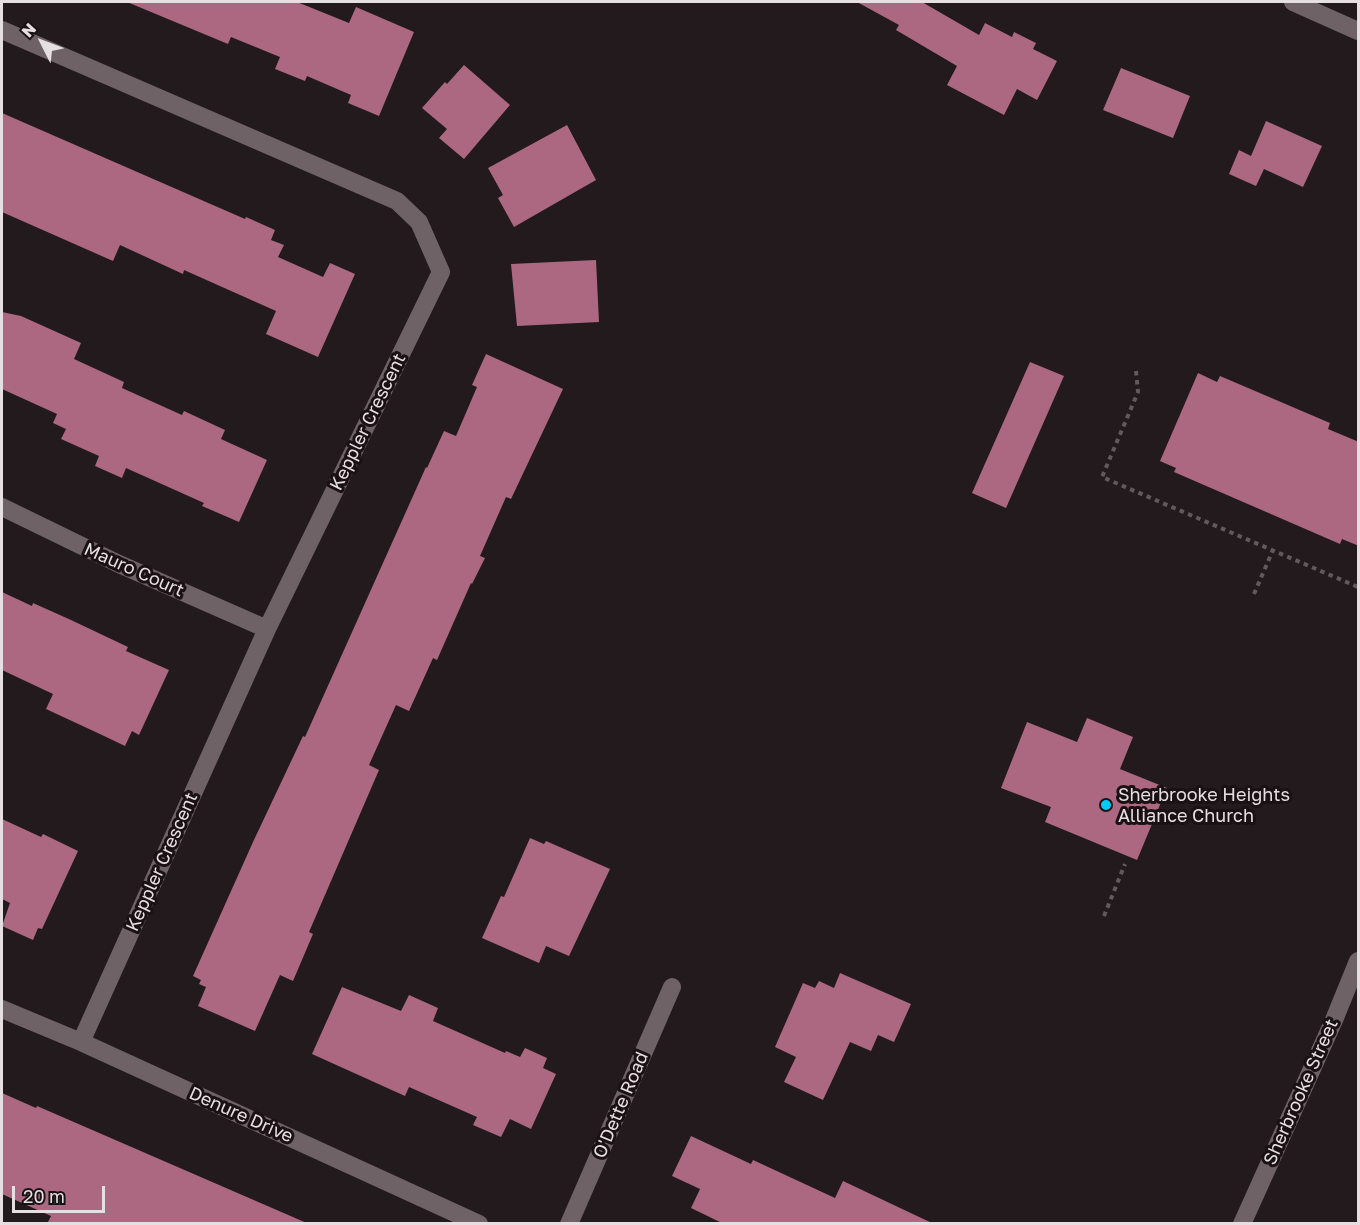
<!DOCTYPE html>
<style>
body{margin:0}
#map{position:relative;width:1360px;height:1225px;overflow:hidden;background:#231a1d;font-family:"Golos Text",sans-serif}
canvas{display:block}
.frame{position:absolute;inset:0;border:3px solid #e6dfe1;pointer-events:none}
.north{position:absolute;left:12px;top:12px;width:60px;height:60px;-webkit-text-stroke:4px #1a1114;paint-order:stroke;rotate:312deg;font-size:16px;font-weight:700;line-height:24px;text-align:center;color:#e6dfe1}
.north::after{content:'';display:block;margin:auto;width:21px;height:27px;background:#e6dfe1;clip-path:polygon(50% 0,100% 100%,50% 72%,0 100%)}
.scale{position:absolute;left:12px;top:1186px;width:93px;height:27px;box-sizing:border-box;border:3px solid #e6dfe1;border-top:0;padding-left:8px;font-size:18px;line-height:21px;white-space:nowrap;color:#e6dfe1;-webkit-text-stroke:4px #1a1114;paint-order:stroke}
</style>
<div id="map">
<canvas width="1360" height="1225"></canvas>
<div class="frame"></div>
<div class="north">N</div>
<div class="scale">20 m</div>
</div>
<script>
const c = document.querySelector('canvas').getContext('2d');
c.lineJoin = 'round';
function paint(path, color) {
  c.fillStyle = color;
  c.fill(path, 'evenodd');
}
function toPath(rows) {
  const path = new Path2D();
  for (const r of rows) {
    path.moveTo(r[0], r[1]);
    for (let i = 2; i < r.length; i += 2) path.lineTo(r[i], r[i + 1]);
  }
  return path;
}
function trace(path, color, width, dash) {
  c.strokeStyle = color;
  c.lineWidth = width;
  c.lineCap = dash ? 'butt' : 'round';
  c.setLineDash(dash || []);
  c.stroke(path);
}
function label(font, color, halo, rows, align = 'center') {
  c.font = font + ' "Golos Text",sans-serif';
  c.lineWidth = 6;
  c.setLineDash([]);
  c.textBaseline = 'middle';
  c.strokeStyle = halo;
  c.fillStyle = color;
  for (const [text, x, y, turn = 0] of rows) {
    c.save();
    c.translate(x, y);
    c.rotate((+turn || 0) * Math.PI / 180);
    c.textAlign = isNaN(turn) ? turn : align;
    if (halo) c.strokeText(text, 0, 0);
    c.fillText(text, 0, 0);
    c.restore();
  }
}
const building = toPath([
 [127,2,297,2,349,23,356,7,414,32,379,116,348,103,351,95,307,76,305,81,275,69,280,57,231,37,228,44],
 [857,2,922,2,979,35,985,23,1012,37,1014,32,1036,43,1033,49,1057,61,1037,100,1017,89,1004,115,947,85,957,66,896,30,899,25],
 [464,65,510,105,464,159,439,138,447,129,422,108,445,82,447,84],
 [1121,68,1190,96,1173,138,1103,110],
 [2,113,245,219,246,217,275,230,271,240,284,245,278,257,323,277,330,263,355,274,318,357,266,334,276,311,184,270,183,274,120,245,113,261,2,212],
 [1266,121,1322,146,1303,187,1264,169,1256,186,1229,174,1239,150,1251,156],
 [567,125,596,180,514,227,498,198,503,195,488,168],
 [596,260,599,322,517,326,511,264],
 [2,312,21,316,81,343,74,359,124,382,122,388,182,415,184,411,225,430,221,439,267,460,239,522,202,506,204,503,126,468,122,478,95,466,99,456,61,439,66,429,53,423,57,414,2,389],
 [486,354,563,389,511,499,506,497,480,556,485,558,472,584,471,583,437,660,433,658,409,711,396,705,369,765,379,770,309,932,313,934,293,981,280,975,255,1031,198,1006,206,987,199,984,201,980,193,976,253,842,303,736,305,737,426,467,427,468,444,431,456,436,477,387,472,385],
 [1030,362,1064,376,1006,508,972,493],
 [1198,373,1217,382,1220,376,1330,423,1328,429,1359,442,1359,546,1342,539,1340,544,1174,472,1176,468,1160,461],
 [2,592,32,606,33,603,71,620,128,647,126,651,169,670,139,735,132,731,125,746,102,735,46,709,53,694,2,670],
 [1087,718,1133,737,1120,769,1167,788,1137,860,1045,822,1051,807,1001,788,1027,722,1077,742],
 [2,819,41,837,43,834,78,851,42,929,38,928,33,940,2,926,10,903,2,899],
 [530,838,544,844,546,841,610,869,569,956,546,946,539,963,482,938,501,896,504,897],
 [840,973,911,1004,894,1042,878,1035,871,1051,850,1042,823,1100,784,1082,796,1057,775,1047,803,983,815,988,819,981,834,988],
 [342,987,401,1011,409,995,438,1008,433,1021,505,1053,506,1051,520,1057,525,1048,547,1058,543,1068,556,1074,531,1129,510,1119,501,1137,473,1125,477,1117,409,1087,405,1096,312,1054],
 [2,1093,36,1108,37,1106,309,1224,47,1224,51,1216,2,1194],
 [691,1136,751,1164,753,1160,835,1198,843,1181,934,1224,724,1224,691,1208,700,1189,672,1176]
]);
const path = toPath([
 [1136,371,1138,392,1102,477,1358,587],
 [1254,594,1273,550],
 [1104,916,1125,864]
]);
const minor = toPath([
 [1293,2,1358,31],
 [2,30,397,201,419,222,441,272,267,629,81,1042],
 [2,507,119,564,267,629],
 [2,1009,81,1042,479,1224],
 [569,1224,672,987]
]);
const secondary = toPath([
 [1242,1224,1334,1020,1358,961]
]);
const markers = [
 [1106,805,6,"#00cbf8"]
];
const streetNames = [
 ["Keppler Crescent",368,422,-64],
 ["Mauro Court",134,570,24],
 ["Keppler Crescent",162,862,-66],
 ["Sherbrooke Street",1301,1092,-66],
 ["O'Dette Road",621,1105,-67],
 ["Denure Drive",241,1115,24]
];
const poiNames = [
 ["Sherbrooke Heights",1118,795],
 ["Alliance Church",1118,816]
];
paint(building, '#ac6880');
trace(path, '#62595c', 4, [4.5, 4.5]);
trace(minor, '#6e6266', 18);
trace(secondary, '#6e6266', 18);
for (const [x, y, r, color] of markers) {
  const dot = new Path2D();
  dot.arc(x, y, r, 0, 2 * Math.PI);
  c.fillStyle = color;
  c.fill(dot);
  trace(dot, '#1a1114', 2);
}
label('18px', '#e6dfe1', '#1a1114', streetNames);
label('18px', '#e6dfe1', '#1a1114', poiNames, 'left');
</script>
